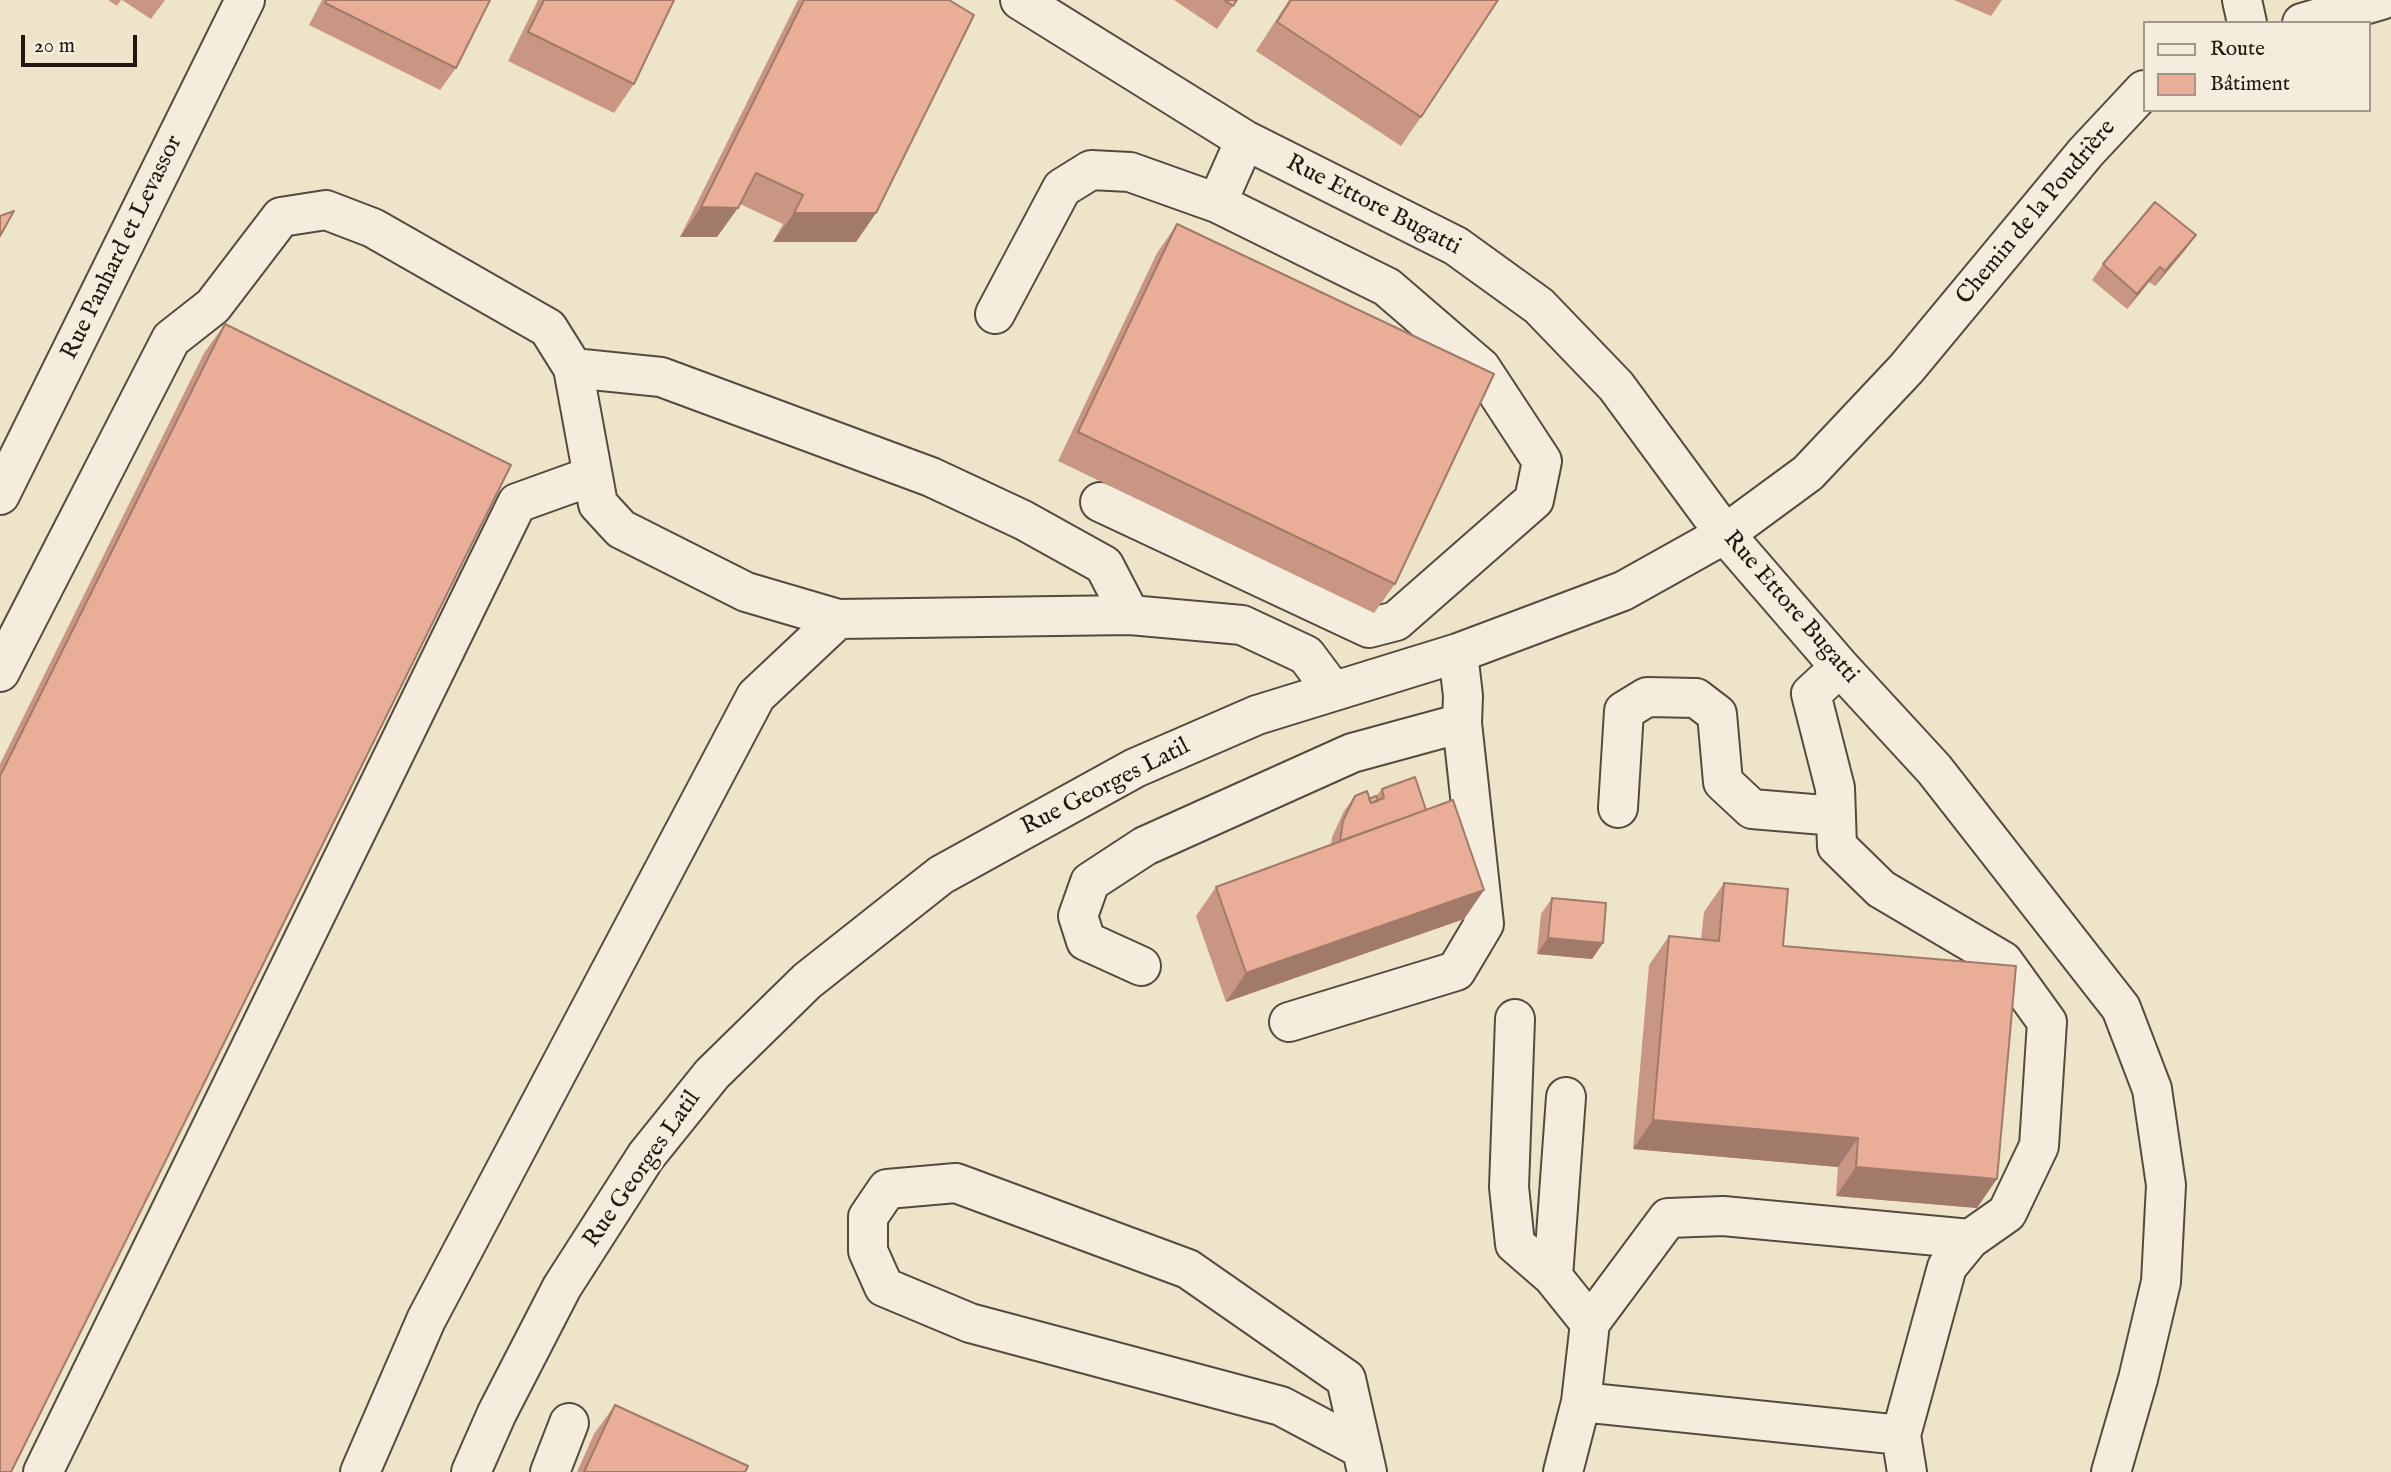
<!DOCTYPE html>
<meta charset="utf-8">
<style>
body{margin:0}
#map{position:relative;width:2391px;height:1472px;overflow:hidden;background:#eee4ca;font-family:"IM FELL English",serif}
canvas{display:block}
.legend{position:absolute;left:2143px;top:21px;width:228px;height:91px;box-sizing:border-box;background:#f4eddd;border:2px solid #a0988b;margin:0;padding:9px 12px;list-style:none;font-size:21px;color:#21180f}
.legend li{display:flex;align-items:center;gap:14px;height:35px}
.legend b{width:35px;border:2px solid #a0988b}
.scale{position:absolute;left:21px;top:35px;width:116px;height:32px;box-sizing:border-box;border:4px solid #21180f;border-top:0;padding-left:9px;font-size:21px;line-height:24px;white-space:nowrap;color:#21180f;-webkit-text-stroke:5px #f4eddd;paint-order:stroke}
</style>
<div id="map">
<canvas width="2391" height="1472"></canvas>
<ul class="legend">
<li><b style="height:9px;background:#f4eddd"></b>Route</li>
<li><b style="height:19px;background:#e8ae97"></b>Bâtiment</li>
</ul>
<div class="scale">20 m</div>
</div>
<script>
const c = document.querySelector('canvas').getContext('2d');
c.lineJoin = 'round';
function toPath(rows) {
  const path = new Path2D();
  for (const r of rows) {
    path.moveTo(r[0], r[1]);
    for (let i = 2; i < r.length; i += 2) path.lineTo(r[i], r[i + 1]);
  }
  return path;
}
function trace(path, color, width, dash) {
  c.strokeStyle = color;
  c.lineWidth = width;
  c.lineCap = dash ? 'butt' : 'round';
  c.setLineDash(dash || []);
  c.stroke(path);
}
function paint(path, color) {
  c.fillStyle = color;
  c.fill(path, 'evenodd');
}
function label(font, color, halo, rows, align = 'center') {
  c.font = font + ' "IM FELL English",serif';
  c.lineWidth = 5;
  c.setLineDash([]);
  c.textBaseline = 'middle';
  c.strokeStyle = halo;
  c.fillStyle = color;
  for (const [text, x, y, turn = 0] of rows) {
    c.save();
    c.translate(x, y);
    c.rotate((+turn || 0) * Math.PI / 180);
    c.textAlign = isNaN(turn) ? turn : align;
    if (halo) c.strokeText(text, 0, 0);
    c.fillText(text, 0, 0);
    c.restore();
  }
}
const minor = toPath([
 [1020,0,1245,140,1456,246,1539,306,1616,386,1725,534,1840,667,1934,769,2121,1008,2152,1089,2166,1185,2161,1282,2138,1379,2111,1472],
 [2242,0,2247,23],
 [2302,23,2381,0],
 [1217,203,1245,140],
 [995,314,1062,188,1091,170,1130,172,1217,203,1387,287,1481,368,1542,461,1534,500,1396,621,1369,628,1100,502],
 [573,368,661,377,931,477,1023,520,1104,565,1130,615],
 [0,495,245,0],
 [1840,667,1811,694,1835,788,1837,846,1881,889,2003,961,2047,1022,2039,1146,2007,1213,1970,1239,1947,1267,1901,1435,1907,1472],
 [0,672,171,339,213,306,281,217,326,210,373,228,548,328,573,368,598,504,621,529,746,592,838,619,1130,615,1242,625,1306,655,1333,691],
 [1618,808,1624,711,1647,697,1696,698,1717,714,1723,782,1752,809,1836,816],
 [1141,966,1086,941,1078,916,1090,882,1145,846,1352,753,1462,723],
 [1515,1019,1509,1187,1515,1244,1553,1277,1590,1323],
 [1289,1022,1456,971,1484,924,1462,723,1463,696,1458,653],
 [1553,1277,1566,1097],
 [1581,1402,1901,1435],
 [1362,1449,1281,1406,970,1323,884,1287,868,1251,868,1217,887,1189,956,1183,1188,1269,1346,1379,1367,1472],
 [43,1472,517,503,592,476],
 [360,1472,426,1320,756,696,838,619],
 [471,1472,497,1413,562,1287,646,1156,712,1074,807,981,941,875,1135,768,1257,715,1458,653,1623,591,1725,534,1808,473,1906,369,2086,152,2144,90],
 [550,1472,569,1423],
 [1563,1472,1581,1402,1590,1323,1668,1218,1723,1216,1970,1239]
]);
const wall = toPath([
 [108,0,121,0,117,6],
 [122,0,165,0,151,19],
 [322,0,490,0,456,68,440,90,309,25],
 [538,0,674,0,634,84,614,113,508,61],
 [798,0,949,0,876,213,856,242,773,242,783,224,740,204,717,237,680,237],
 [1174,0,1237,0,1217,29],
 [1289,0,1498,0,1421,117,1401,146,1256,51],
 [1954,0,2002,0,1991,16],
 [1177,224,1395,584,1374,613,1058,461,1157,253],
 [2196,235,2185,250,2155,286,2149,282,2127,309,2092,280,2103,264],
 [225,324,0,1472,0,764,204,353],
 [1382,789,1426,810,1484,890,1464,919,1226,1002,1196,916,1216,887,1331,845,1332,837,1344,811,1355,796,1369,799,1376,796],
 [1724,883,1783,946,1977,1208,1836,1196,1838,1167,1633,1149,1649,965,1669,936,1701,939,1704,912],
 [1552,898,1603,943,1592,959,1537,954,1541,914],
 [615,1405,745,1472,577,1472,594,1434]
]);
const shadedWall = toPath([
 [701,207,738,208,717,237,680,237],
 [794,213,876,213,856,242,773,242],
 [2196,235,2185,250,2155,286,2165,271],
 [2160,267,2149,282,2127,309,2137,294],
 [1484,890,1464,919,1226,1002,1246,973],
 [1548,938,1603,943,1592,959,1537,954],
 [1653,1120,1858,1138,1838,1167,1633,1149],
 [1856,1167,1997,1179,1977,1208,1836,1196]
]);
const building = toPath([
 [327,0,490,0,456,68,325,3,327,0],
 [544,0,674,0,634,84,528,32,544,0],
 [804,0,949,0,974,15,876,213,794,213,803,195,756,173,738,208,701,207,804,0],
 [1224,0,1237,0,1233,6,1224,0],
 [1291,0,1498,0,1421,117,1277,22,1291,0],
 [2155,202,2196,235,2165,271,2160,267,2137,294,2103,264,2155,202],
 [14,211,0,236,0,216,14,211],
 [1177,224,1494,374,1395,584,1078,432,1177,224],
 [225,324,511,465,11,1472,0,1472,0,776,225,324],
 [1415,777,1426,810,1340,841,1343,821,1355,796,1367,791,1371,803,1384,798,1382,789,1415,777],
 [1376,796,1378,801,1371,803,1369,799,1376,796],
 [1453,800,1484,890,1246,973,1216,887,1453,800],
 [1724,883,1788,889,1783,946,2016,966,1997,1179,1856,1167,1858,1138,1653,1120,1669,936,1719,941,1724,883],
 [1552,898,1606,903,1603,943,1548,938,1552,898],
 [615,1405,748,1466,745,1472,584,1472,615,1405]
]);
const streetNames = [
 ["Rue Ettore Bugatti",1373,206,27],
 ["Chemin de la Poudrière",2037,213,-50],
 ["Rue Panhard et Levassor",123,248,-64],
 ["Rue Ettore Bugatti",1790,608,49],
 ["Rue Georges Latil",1106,788,-27],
 ["Rue Georges Latil",643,1170,-55]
];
trace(minor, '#544b3e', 42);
trace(minor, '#f4eddd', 38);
paint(wall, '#c89682');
paint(shadedWall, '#a27a6a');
paint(building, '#e8ae97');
trace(building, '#a27a6a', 2);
label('24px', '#21180f', '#f4eddd', streetNames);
</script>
